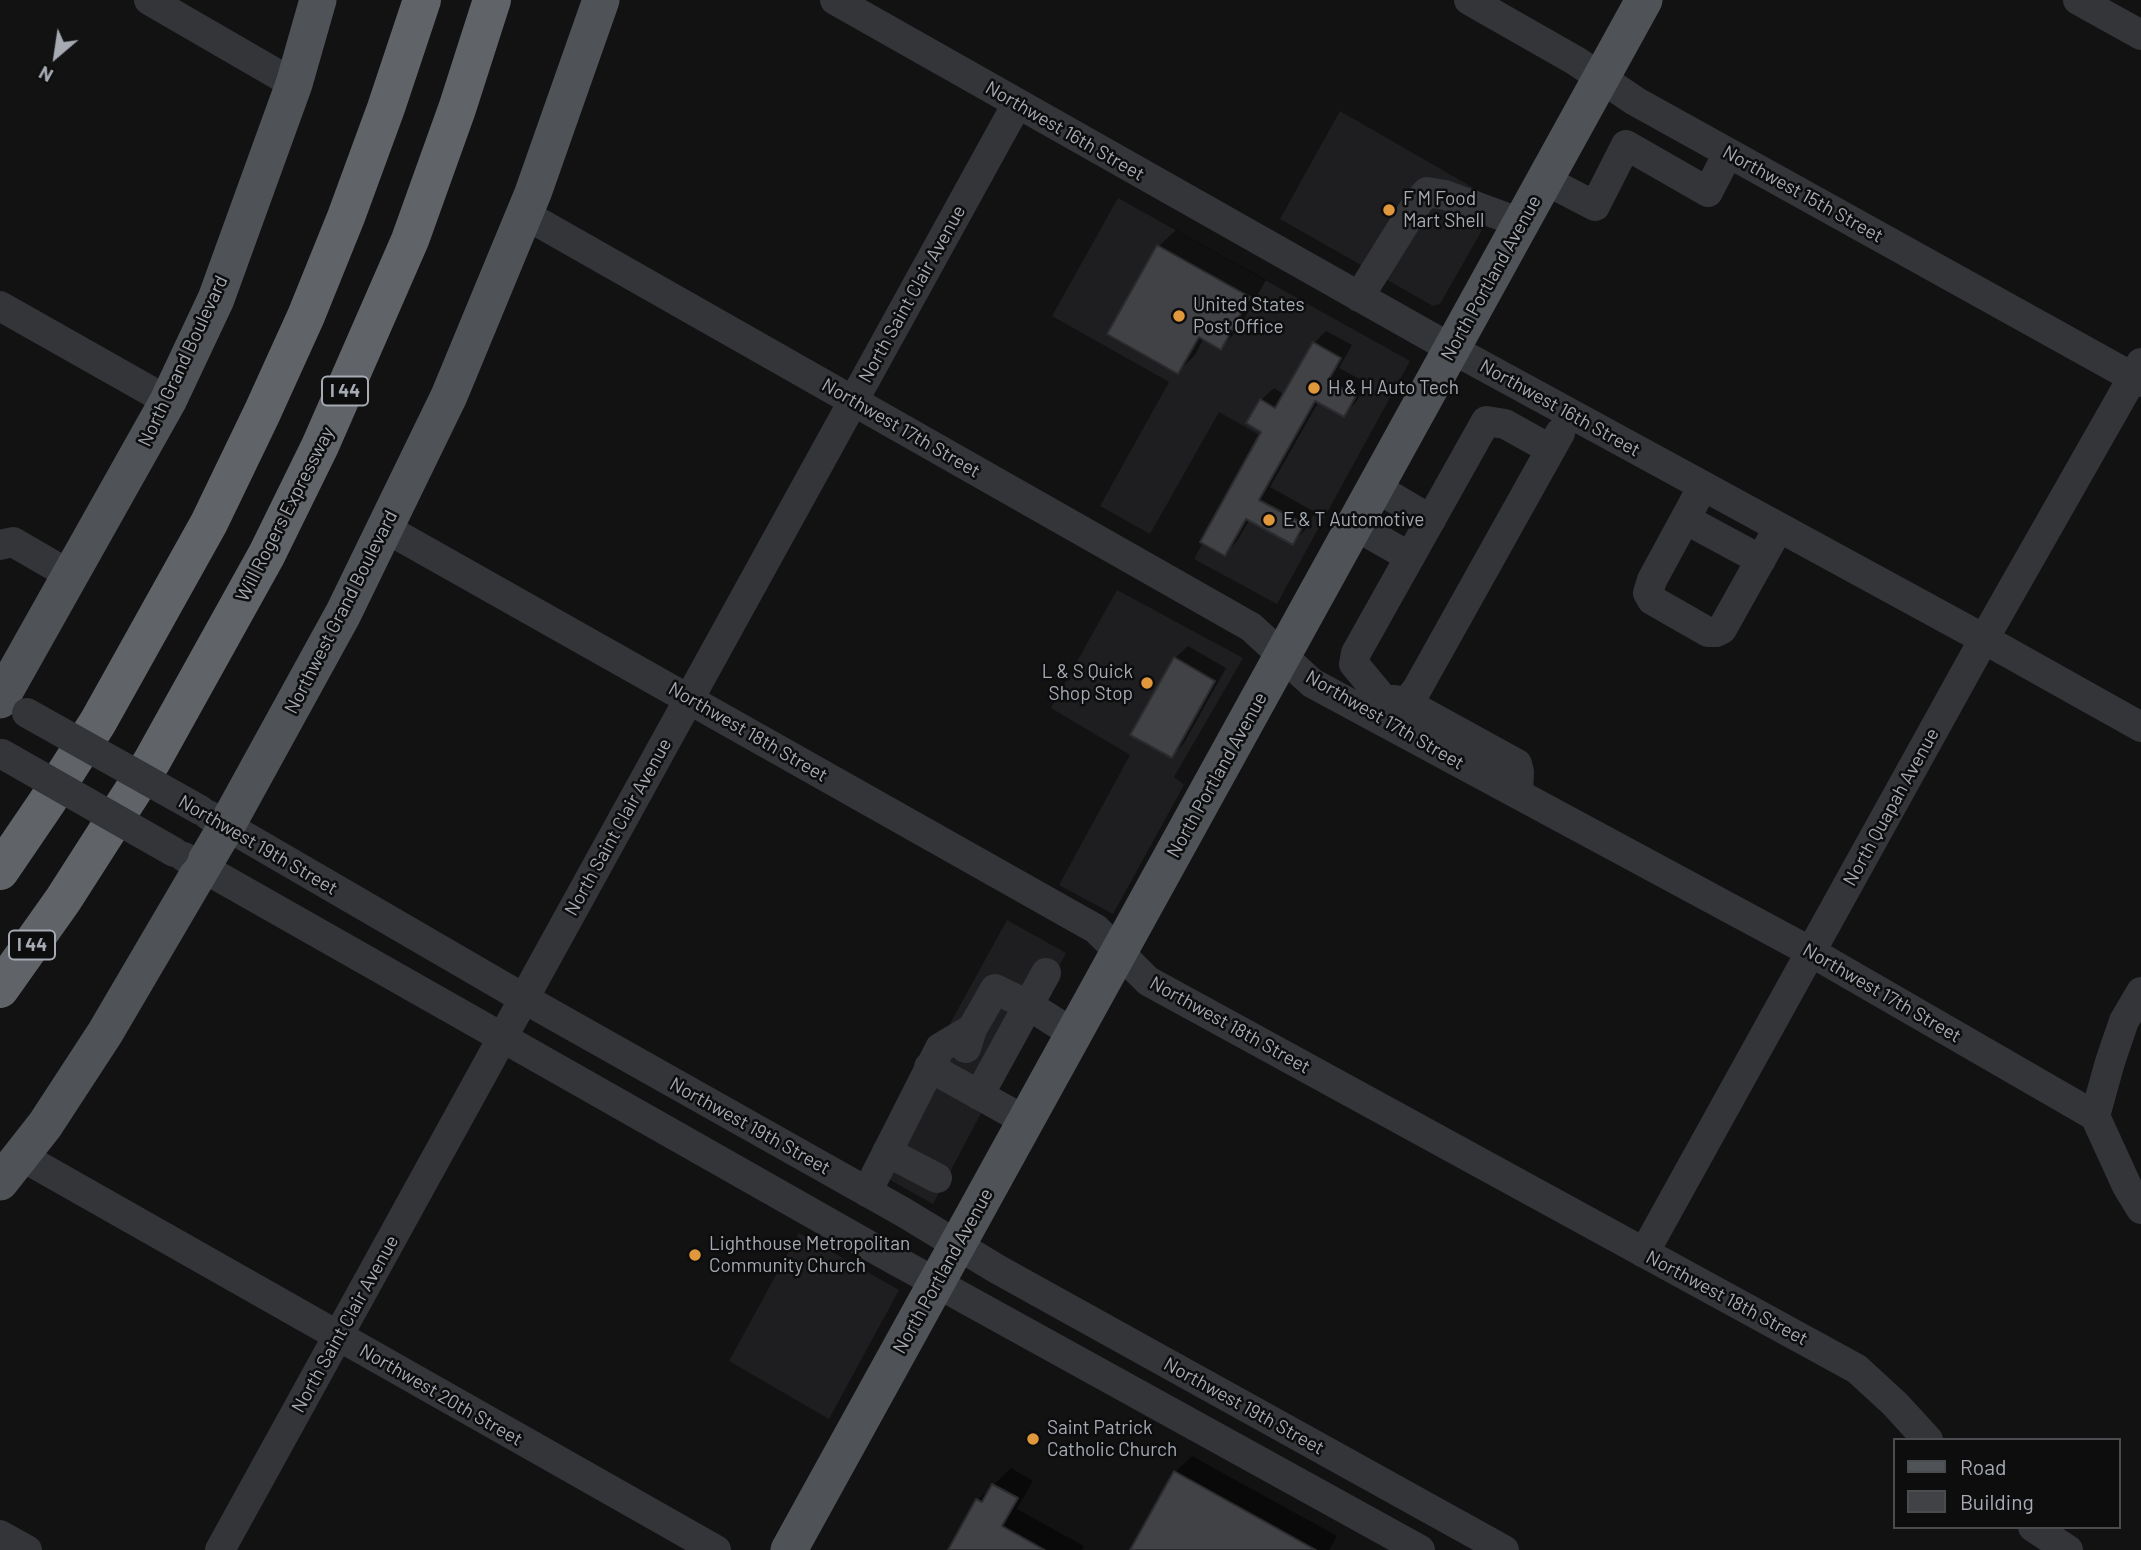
<!DOCTYPE html>
<style>
body{margin:0}
#map{position:relative;width:2141px;height:1550px;overflow:hidden;background:#121213;font-family:Barlow,sans-serif}
canvas{display:block}
.legend{position:absolute;left:1893px;top:1438px;width:228px;height:91px;box-sizing:border-box;background:#0d0d0e;border:2px solid #4a4c50;margin:0;padding:9px 12px;list-style:none;font-size:21px;color:#a5aab3}
.legend li{display:flex;align-items:center;gap:14px;height:35px}
.legend b{width:35px;border:2px solid #4a4c50}
.north{position:absolute;left:21px;top:21px;width:70px;height:70px;-webkit-text-stroke:5px #0d0d0e;paint-order:stroke;rotate:209deg;font-size:19px;font-weight:700;line-height:28px;text-align:center;color:#a5aab3}
.north::after{content:'';display:block;margin:auto;width:24px;height:32px;background:#a5aab3;clip-path:polygon(50% 0,100% 100%,50% 72%,0 100%)}
</style>
<div id="map">
<canvas width="2141" height="1550"></canvas>
<ul class="legend">
<li><b style="height:9px;background:#4f5257"></b>Road</li>
<li><b style="height:19px;background:#414246"></b>Building</li>
</ul>
<div class="north">N</div>
</div>
<script>
const c = document.querySelector('canvas').getContext('2d');
c.lineJoin = 'round';
function paint(path, color) {
  c.fillStyle = color;
  c.fill(path, 'evenodd');
}
function toPath(rows) {
  const path = new Path2D();
  for (const r of rows) {
    path.moveTo(r[0], r[1]);
    for (let i = 2; i < r.length; i += 2) path.lineTo(r[i], r[i + 1]);
  }
  return path;
}
function trace(path, color, width, dash) {
  c.strokeStyle = color;
  c.lineWidth = width;
  c.lineCap = dash ? 'butt' : 'round';
  c.setLineDash(dash || []);
  c.stroke(path);
}
function label(font, color, halo, rows, align = 'center') {
  c.font = font + ' Barlow,sans-serif';
  c.lineWidth = 5;
  c.setLineDash([]);
  c.textBaseline = 'middle';
  c.strokeStyle = halo;
  c.fillStyle = color;
  for (const [text, x, y, turn = 0] of rows) {
    c.save();
    c.translate(x, y);
    c.rotate((+turn || 0) * Math.PI / 180);
    c.textAlign = isNaN(turn) ? turn : align;
    if (halo) c.strokeText(text, 0, 0);
    c.fillText(text, 0, 0);
    c.restore();
  }
}
const built = toPath([
 [1340,111,1498,202,1440,304,1433,306,1280,219],
 [1118,198,1410,361,1277,604,1194,559,1261,436,1219,412,1150,534,1100,506,1169,382,1052,316],
 [1117,590,1243,658,1174,777,1184,785,1113,914,1059,885,1130,755,1051,708],
 [1007,920,1066,953,933,1204,865,1166,941,1040],
 [799,1233,899,1290,829,1419,729,1361]
]);
const shadow = toPath([
 [1176,230,1266,280,1237,331,1220,348,1204,338,1195,355,1178,372,1159,246],
 [1326,331,1352,345,1339,368,1367,383,1356,402,1344,414,1319,401,1270,487,1315,512,1305,530,1292,543,1250,519,1237,541,1225,554,1264,431,1261,400,1274,388,1285,395,1314,343],
 [1188,646,1226,668,1184,743,1172,756,1175,658],
 [1192,1456,1337,1536,1329,1550,1132,1550,1175,1472],
 [1011,1468,1033,1481,1017,1509,1084,1546,1082,1550,950,1550,978,1500]
]);
const building = toPath([
 [1157,245,1250,297,1221,350,1199,337,1178,374,1107,334,1157,245],
 [1313,342,1341,358,1328,381,1356,396,1344,417,1315,401,1259,500,1304,524,1293,545,1246,519,1225,556,1200,542,1261,432,1246,423,1260,399,1275,408,1313,342],
 [1174,657,1215,681,1172,758,1130,735,1174,657],
 [1174,1471,1316,1550,1130,1550,1174,1471],
 [992,1484,1018,1498,1002,1526,1045,1550,948,1550,976,1499,982,1502,992,1484]
]);
const minor = toPath([
 [149,0,294,84],
 [835,0,1452,349,1984,639,2141,727],
 [1469,0,1576,61,1635,101,2141,382],
 [2078,0,2141,35],
 [1545,180,1595,206,1626,145,1708,192,1728,153],
 [524,214,1251,627,1312,683,1811,952,2095,1116,2127,1186,2141,1209],
 [1359,297,1418,202,1427,192,1445,195,1521,223],
 [0,306,168,401],
 [1703,486,1652,580,1648,593,1652,600,1708,632,1716,632,1722,629,1779,527],
 [1375,487,1431,520],
 [1685,519,1761,560],
 [1354,525,1410,557],
 [385,528,1096,929,1148,981,1857,1369,1895,1404,1928,1440],
 [0,545,13,542,70,575],
 [1384,700,1354,664,1356,653,1486,421,1505,424,1550,449],
 [1406,703,1517,764,1519,772,1518,794],
 [1370,714,1384,700,1395,700,1406,703,1417,689,1560,433],
 [208,815,523,998,903,1212,997,1269,1504,1550],
 [184,857,884,1254,1420,1550],
 [966,1048,972,1029,995,989,1028,1005,1074,1034],
 [929,1067,1026,1121],
 [979,1095,1046,973],
 [2095,1116,2110,1062,2124,1021,2141,992],
 [887,1152,937,1178],
 [21,1156,716,1550],
 [867,1192,940,1048,972,1029],
 [1644,1253,1984,639,2141,363],
 [2033,1527,2068,1550],
 [0,1535,27,1550],
 [220,1550,1017,104]
]);
const major = toPath([
 [0,700,168,401,216,299,294,84,318,0],
 [0,1182,45,1125,105,1033,227,825,343,614,449,396,533,193,601,0],
 [789,1550,1644,0]
]);
const highway = toPath([
 [0,871,47,802,98,722,209,523,262,413,306,316,346,217,386,108,422,0],
 [0,989,63,900,152,761,267,554,320,446,410,240,457,109,492,0]
]);
const minorBridge = toPath([
 [27,713,200,810],
 [2,754,174,852]
]);
const markers = [
 [1389,210,7,"#e1973c"],
 [1179,316,7,"#e1973c"],
 [1314,388,7,"#e1973c"],
 [1269,520,7,"#e1973c"],
 [1147,683,7,"#e1973c"],
 [695,1255,7,"#e1973c"],
 [1033,1439,7,"#e1973c"]
];
const shields = [
 [345,391,46],
 [32,945,46]
];
const shieldNames = [
 ["I 44",345,391],
 ["I 44",32,945]
];
const streetNames = [
 ["Northwest 16th Street",1065,131,30],
 ["Northwest 15th Street",1803,194,29],
 ["North Portland Avenue",1491,278,-61],
 ["North Saint Clair Avenue",912,294,-61],
 ["North Grand Boulevard",183,361,-65],
 ["Northwest 16th Street",1560,408,29],
 ["Northwest 17th Street",901,428,30],
 ["Will Rogers Expressway",285,514,-63],
 ["Northwest Grand Boulevard",341,612,-63],
 ["Northwest 17th Street",1385,720,30],
 ["Northwest 18th Street",748,732,30],
 ["North Portland Avenue",1217,775,-61],
 ["North Quapah Avenue",1891,807,-61],
 ["North Saint Clair Avenue",618,827,-61],
 ["Northwest 19th Street",258,845,30],
 ["Northwest 17th Street",1882,993,30],
 ["Northwest 18th Street",1230,1025,29],
 ["Northwest 19th Street",750,1126,29],
 ["North Portland Avenue",943,1271,-61],
 ["Northwest 18th Street",1727,1298,28],
 ["North Saint Clair Avenue",345,1324,-61],
 ["Northwest 20th Street",441,1395,30],
 ["Northwest 19th Street",1244,1406,29]
];
const poiNames = [
 ["F M Food",1403,199],
 ["Mart Shell",1403,221],
 ["United States",1193,305],
 ["Post Office",1193,327],
 ["H & H Auto Tech",1328,388],
 ["E & T Automotive",1283,520],
 ["L & S Quick",1133,672,"right"],
 ["Shop Stop",1133,694,"right"],
 ["Lighthouse Metropolitan",709,1244],
 ["Community Church",709,1266],
 ["Saint Patrick",1047,1428],
 ["Catholic Church",1047,1450]
];
paint(built, '#1e1e20');
paint(shadow, '#0007');
paint(building, '#414246');
trace(building, '#2c2c2f', 2);
trace(minor, '#333538', 30);
trace(major, '#4f5257', 37);
trace(highway, '#606368', 38);
trace(minorBridge, '#333538', 30);
for (const [x, y, r, color] of markers) {
  const dot = new Path2D();
  dot.arc(x, y, r, 0, 2 * Math.PI);
  c.fillStyle = color;
  c.fill(dot);
  trace(dot, '#0d0d0e', 2.5);
}
for (const [x, y, w] of shields) {
  const box = new Path2D();
  box.roundRect(x - w / 2, y - 14.5, w, 29, 5);
  c.fillStyle = '#0d0d0e';
  c.fill(box);
  trace(box, '#a5aab3', 2);
}
label('bold 18px', '#a5aab3', null, shieldNames);
label('19px', '#a5aab3', '#0d0d0e', streetNames);
label('19px', '#a5aab3', '#0d0d0e', poiNames, 'left');
</script>
